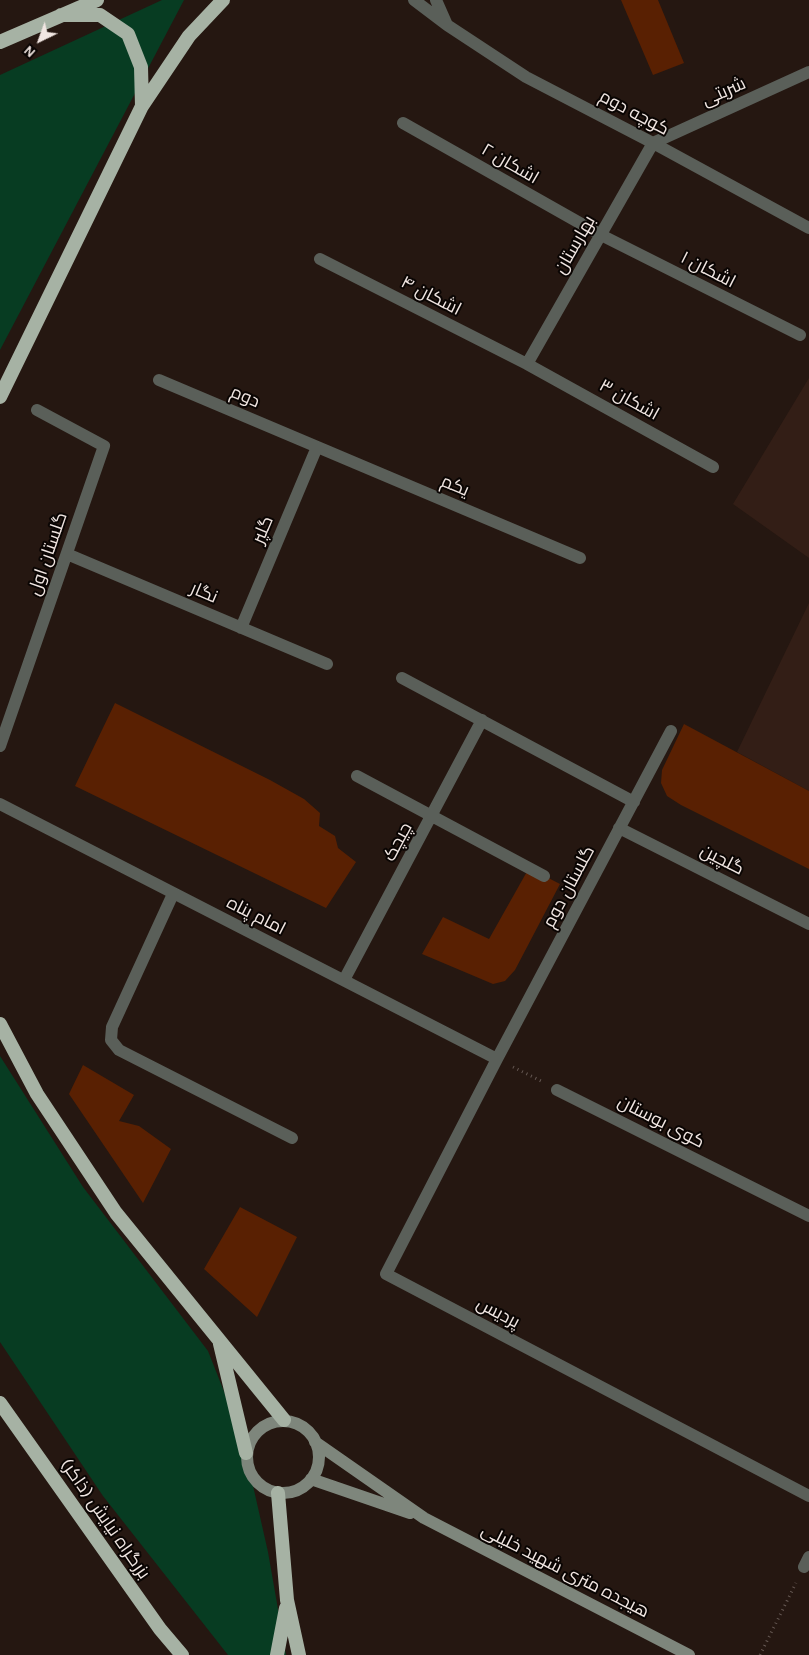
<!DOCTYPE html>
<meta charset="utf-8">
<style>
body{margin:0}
#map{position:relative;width:809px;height:1655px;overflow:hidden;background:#251711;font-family:Karla,sans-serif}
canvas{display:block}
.north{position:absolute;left:15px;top:15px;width:50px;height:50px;-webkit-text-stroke:4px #0a0503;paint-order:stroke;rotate:222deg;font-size:14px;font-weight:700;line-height:20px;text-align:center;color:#f1e6e2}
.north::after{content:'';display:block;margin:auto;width:18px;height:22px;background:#f1e6e2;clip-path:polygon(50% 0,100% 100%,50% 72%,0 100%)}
</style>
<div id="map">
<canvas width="809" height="1655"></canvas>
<div class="north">N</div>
</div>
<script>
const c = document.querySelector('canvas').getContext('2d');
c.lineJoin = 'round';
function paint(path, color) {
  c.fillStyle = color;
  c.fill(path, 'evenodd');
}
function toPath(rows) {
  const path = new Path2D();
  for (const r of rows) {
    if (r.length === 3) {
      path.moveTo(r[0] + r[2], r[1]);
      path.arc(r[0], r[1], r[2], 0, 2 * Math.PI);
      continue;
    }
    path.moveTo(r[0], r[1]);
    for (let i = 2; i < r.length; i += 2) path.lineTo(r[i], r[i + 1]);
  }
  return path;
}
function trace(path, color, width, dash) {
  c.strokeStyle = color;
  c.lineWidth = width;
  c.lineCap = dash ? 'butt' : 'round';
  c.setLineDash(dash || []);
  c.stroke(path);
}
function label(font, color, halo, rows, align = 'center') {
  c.font = font + ' Karla,Cairo,sans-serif';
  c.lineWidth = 4;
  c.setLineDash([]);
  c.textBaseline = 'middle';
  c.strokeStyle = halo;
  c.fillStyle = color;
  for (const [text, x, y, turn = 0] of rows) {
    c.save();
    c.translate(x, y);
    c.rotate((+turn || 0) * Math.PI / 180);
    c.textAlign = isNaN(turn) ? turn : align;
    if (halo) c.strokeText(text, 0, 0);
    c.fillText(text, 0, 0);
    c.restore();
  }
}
const built = toPath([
 [809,378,809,558,733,504],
 [809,603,809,791,737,752]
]);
const green = toPath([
 [162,0,184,0,0,350,0,75],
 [0,1056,83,1187,208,1351,242,1437,268,1552,286,1655,228,1655,103,1496,0,1342]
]);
const building = toPath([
 [621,0,658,0,684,63,653,75],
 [115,703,270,780,304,799,320,813,319,826,335,836,338,848,356,862,326,908,75,786],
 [684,724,809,791,809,869,681,805,667,796,661,783,662,770],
 [529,868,560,884,515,970,505,981,493,984,422,954,443,917,489,939],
 [83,1065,134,1095,119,1121,139,1126,171,1149,143,1203,69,1094],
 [240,1207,297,1237,257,1317,204,1269]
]);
const path = toPath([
 [513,1067,541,1081],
 [760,1655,796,1583]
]);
const minor = toPath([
 [414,0,447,25,436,0],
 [447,25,526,77,653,143,809,228],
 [403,123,601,235,800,335],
 [320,259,527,364,713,467],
 [527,364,653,143,809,72],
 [159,380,580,558],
 [67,554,327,664],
 [241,628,317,447],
 [402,678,634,802],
 [671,731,497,1059,386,1274,809,1496],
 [0,746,104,446,37,410],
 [357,776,544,876],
 [0,804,497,1059],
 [619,828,809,924],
 [173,894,112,1027,111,1040,119,1050,292,1138],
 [344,980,482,720],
 [557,1090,809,1216],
 [804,1567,809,1557]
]);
const secondary = toPath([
 [283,1457,36],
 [315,1442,424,1518,689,1655],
 [311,1479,410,1513]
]);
const trunk = toPath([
 [61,15,100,15,128,34,141,67,142,106],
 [0,42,97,0],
 [0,397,142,106,189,36,223,0],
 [0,1024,37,1094,116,1213,284,1420],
 [220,1344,246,1453],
 [0,1403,160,1629,182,1655],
 [278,1493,287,1600,299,1655],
 [277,1655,286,1608]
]);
const streetNames = [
 ["شربتی",724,92,-24],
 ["کوچه دوم",634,113,28],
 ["اشکان ۲",510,164,30],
 ["بهارستان",575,245,-60],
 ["اشکان ۱",708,270,27],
 ["اشکان ۴",431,296,27],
 ["دوم",245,397,23],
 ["اشکان ۳",629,400,29],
 ["یکم",455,486,23],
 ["گلپر",263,530,-67],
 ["گلستان اول",48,554,-71],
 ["نگار",204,593,23],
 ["چیچک",398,842,-62],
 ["گلچین",722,860,27],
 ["گلستان دوم",569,887,-62],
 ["امام پناه",256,916,27],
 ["کوی بوستان",661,1122,27],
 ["پردیس",498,1313,28],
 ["بزرگراه نیایش (ذاکر)",105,1519,55],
 ["هیجده متری شهید خلیلی",565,1571,27]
];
paint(built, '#331e16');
paint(green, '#073c22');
paint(building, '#592002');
trace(path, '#665954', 3, [1, 4]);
trace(minor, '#5a5f59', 12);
trace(secondary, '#7e867c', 12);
trace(trunk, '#a6b2a4', 14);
label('18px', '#f1e6e2', '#0a0503', streetNames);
</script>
